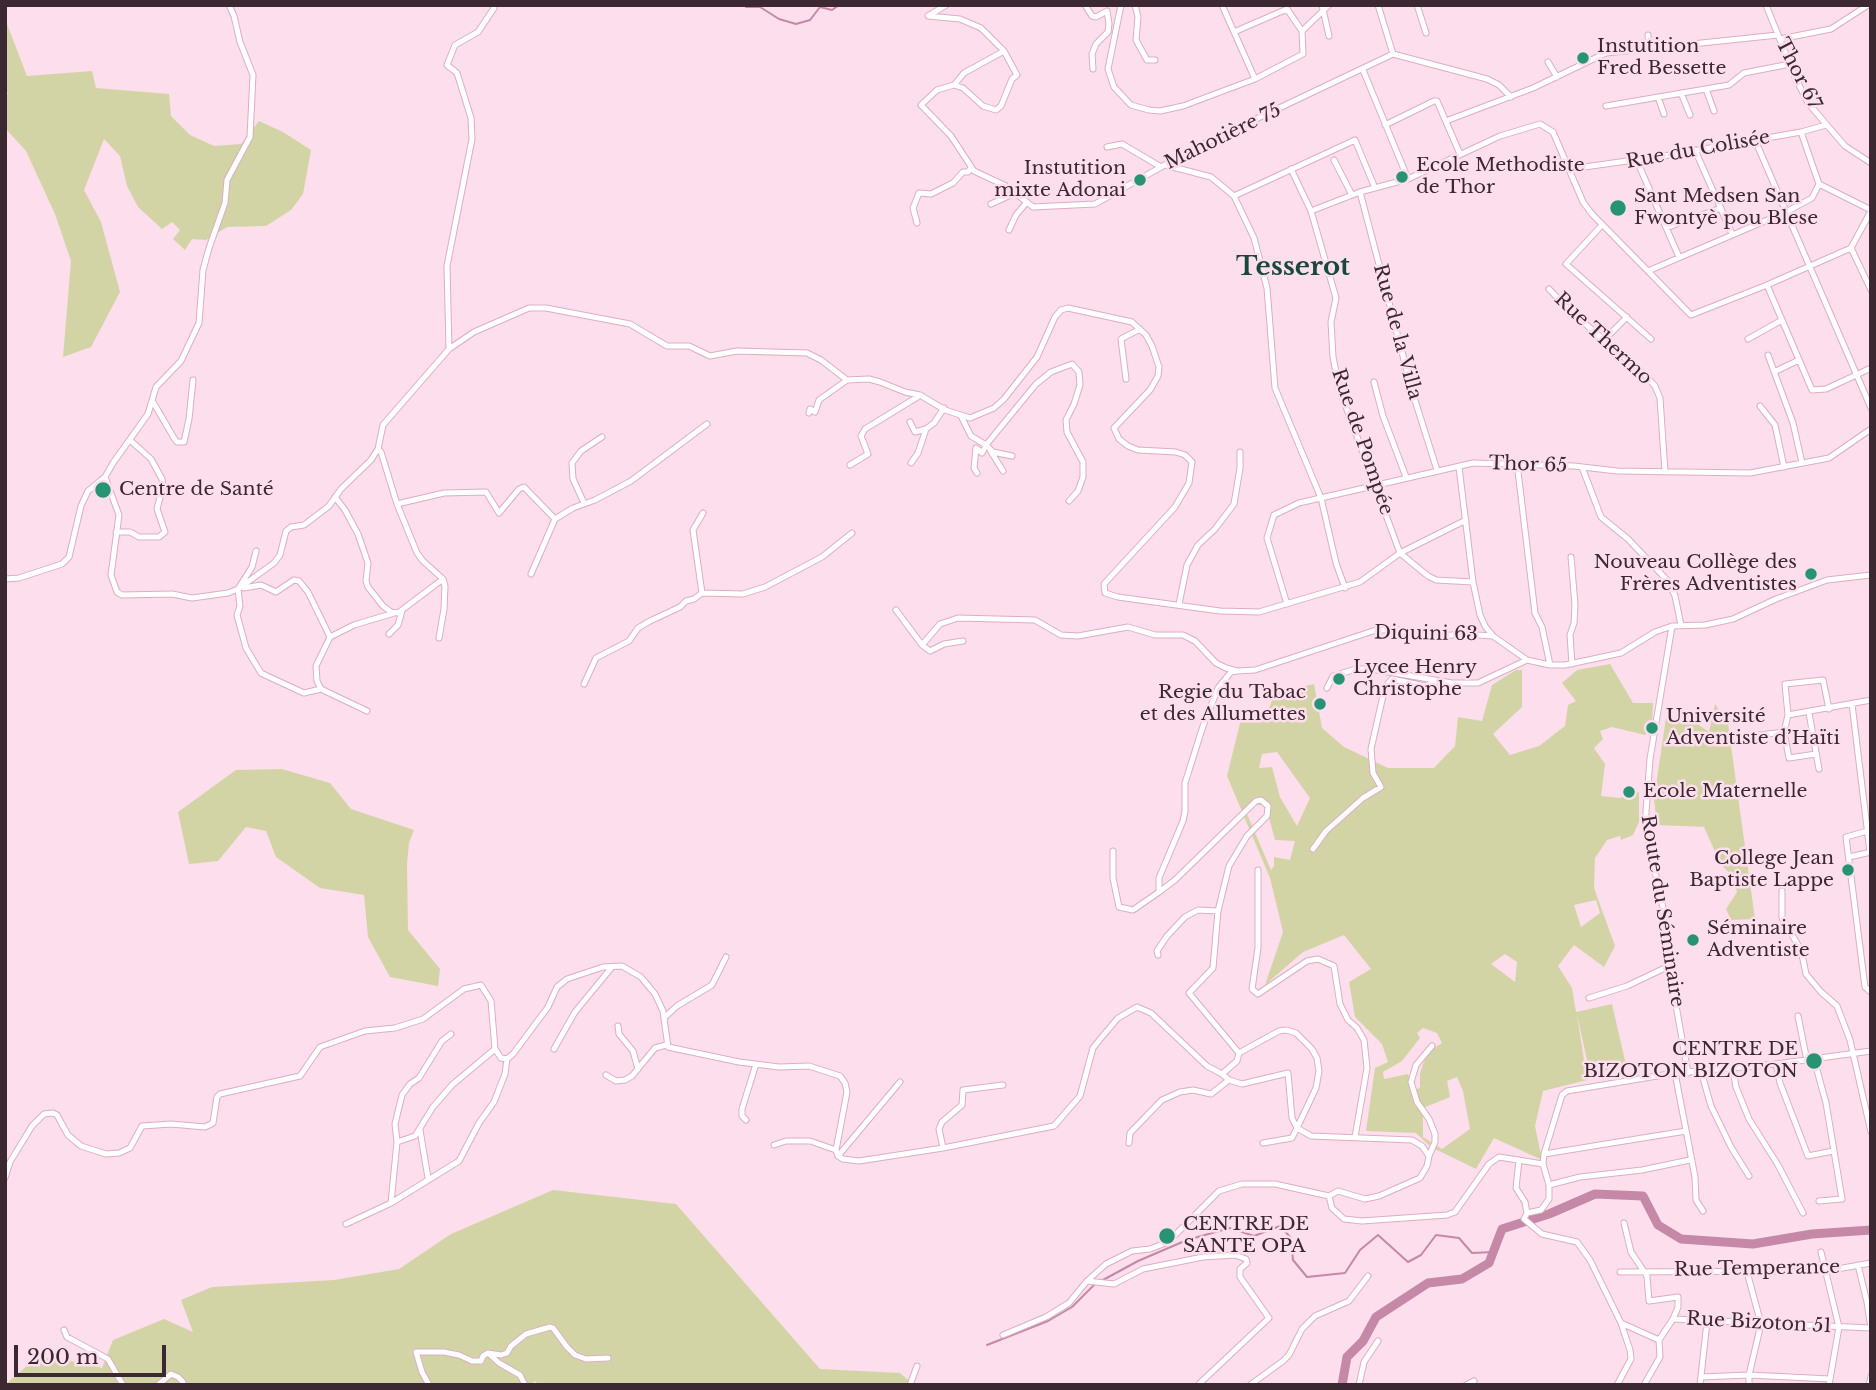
<!DOCTYPE html>
<meta charset="utf-8">
<style>
body{margin:0}
#map{position:relative;width:1876px;height:1390px;overflow:hidden;background:#fddeec;font-family:"Libre Baskerville",serif}
canvas{display:block}
.frame{position:absolute;inset:0;border:7px solid #3b2831;pointer-events:none}
.scale{position:absolute;left:14px;top:1345px;width:152px;height:32px;box-sizing:border-box;border:4px solid #3b2831;border-top:0;padding-left:9px;font-size:21px;line-height:24px;white-space:nowrap;color:#3b2831;-webkit-text-stroke:5px #fddeec;paint-order:stroke}
</style>
<div id="map">
<canvas width="1876" height="1390"></canvas>
<div class="frame"></div>
<div class="scale">200 m</div>
</div>
<script>
const c = document.querySelector('canvas').getContext('2d');
c.lineJoin = 'round';
function paint(path, color) {
  c.fillStyle = color;
  c.fill(path, 'evenodd');
}
function toPath(rows) {
  const path = new Path2D();
  for (const r of rows) {
    path.moveTo(r[0], r[1]);
    for (let i = 2; i < r.length; i += 2) path.lineTo(r[i], r[i + 1]);
  }
  return path;
}
function trace(path, color, width, dash) {
  c.strokeStyle = color;
  c.lineWidth = width;
  c.lineCap = dash ? 'butt' : 'round';
  c.setLineDash(dash || []);
  c.stroke(path);
}
function label(font, color, halo, rows, align = 'center') {
  c.font = font + ' "Libre Baskerville",serif';
  c.lineWidth = 5;
  c.setLineDash([]);
  c.textBaseline = 'middle';
  c.strokeStyle = halo;
  c.fillStyle = color;
  for (const [text, x, y, turn = 0] of rows) {
    c.save();
    c.translate(x, y);
    c.rotate((+turn || 0) * Math.PI / 180);
    c.textAlign = isNaN(turn) ? turn : align;
    if (halo) c.strokeText(text, 0, 0);
    c.fillText(text, 0, 0);
    c.restore();
  }
}
const green = toPath([
 [5,19,27,76,92,71,96,88,169,94,171,116,190,135,214,146,241,144,259,121,283,132,311,150,303,194,291,210,266,226,227,227,206,240,192,239,185,250,173,239,180,230,172,222,162,229,138,207,127,186,120,156,104,139,84,190,101,222,120,292,91,347,63,357,71,261,55,214,26,151,5,128,5,95,8,94,5,87],
 [1610,664,1633,703,1653,703,1652,726,1645,735,1612,727,1600,731,1603,739,1594,748,1605,764,1601,796,1620,798,1639,792,1639,822,1633,835,1621,840,1620,836,1607,840,1595,858,1594,888,1615,946,1604,967,1574,945,1558,966,1572,988,1576,1012,1612,1004,1626,1065,1590,1074,1577,1014,1587,1080,1543,1091,1535,1126,1542,1160,1494,1138,1476,1169,1431,1147,1416,1133,1366,1131,1375,1068,1388,1062,1382,1044,1355,1017,1349,982,1371,969,1344,935,1303,952,1265,985,1283,932,1270,878,1227,776,1240,723,1267,713,1275,693,1314,684,1322,728,1344,747,1388,768,1434,768,1455,746,1458,717,1482,721,1492,685,1516,670,1522,670,1522,707,1493,734,1510,755,1539,746,1565,726,1568,705,1576,701,1562,683,1577,670],
 [1277,752,1310,798,1297,826,1280,797,1272,767,1259,768,1262,754],
 [1254,804,1266,806,1275,840,1295,841,1290,860,1274,857,1274,866,1271,870,1247,814],
 [1596,900,1600,913,1581,927,1574,905],
 [1505,954,1517,962,1515,982,1491,964],
 [1423,1028,1437,1033,1442,1043,1431,1050,1424,1061,1420,1073,1420,1088,1414,1090,1408,1074,1384,1079,1383,1072,1402,1061,1420,1038,1417,1033],
 [1457,1077,1463,1091,1470,1129,1442,1149,1423,1137,1423,1108,1450,1097,1447,1081],
 [1715,704,1728,724,1755,919,1731,920,1726,909,1737,892,1733,877,1720,863,1704,827,1657,825,1654,799,1666,718,1690,719,1709,732],
 [282,769,330,783,351,809,414,830,409,843,407,864,408,930,440,969,438,986,390,977,368,937,364,895,320,888,276,857,266,831,246,827,218,861,189,864,178,812,236,770],
 [553,1190,676,1204,820,1369,900,1373,914,1385,539,1385,535,1381,531,1385,5,1385,37,1357,85,1363,102,1368,113,1340,164,1319,193,1332,181,1300,212,1287,334,1280,399,1269,451,1234]
]);
const stream = toPath([
 [746,7,760,7,779,19,796,24,810,20,820,7,832,10,839,5],
 [1103,1280,1138,1261,1187,1240,1230,1228,1254,1236,1280,1226,1291,1238,1293,1260,1307,1277,1345,1273,1360,1250,1378,1235,1408,1262,1421,1255,1436,1235,1459,1238,1472,1253,1494,1252],
 [987,1345,1048,1321,1072,1307,1094,1285]
]);
const river = toPath([
 [1342,1385,1347,1357,1363,1341,1376,1317,1428,1283,1462,1279,1489,1263,1502,1229,1549,1214,1595,1194,1643,1196,1658,1225,1681,1239,1753,1244,1812,1234,1871,1230]
]);
const minor = toPath([
 [946,5,928,16,960,19,981,28,1004,51,1017,75,1012,79,1001,106,996,110,983,106,963,88,954,85,937,90,921,105,951,136,974,171,1006,186,1033,207,1095,204,1195,148,1393,54,1378,5],
 [1085,5,1092,16,1096,17,1107,11,1109,24,1108,32,1096,44,1092,54,1093,69],
 [1121,5,1108,69,1114,87,1131,105,1149,110,1160,111,1183,106,1255,79,1303,54,1302,31,1287,9,1234,32],
 [1135,5,1138,17,1136,40,1147,60,1155,60],
 [1222,5,1255,79],
 [1322,5,1329,36],
 [1417,5,1426,33],
 [1766,5,1795,77,1808,103,1845,146,1871,163],
 [1302,31,1329,5],
 [1648,35,1649,48],
 [1780,39,1831,29,1868,5],
 [1393,54,1487,79,1499,85,1511,97],
 [1548,62,1557,77],
 [1363,70,1408,179],
 [954,85,964,73,1004,51],
 [1706,89,1714,111],
 [1681,93,1690,115],
 [1658,97,1664,114],
 [1606,106,1729,85,1744,73,1790,64],
 [1446,121,1533,88,1606,53,1778,35],
 [1385,125,1434,101,1437,101,1460,154],
 [1801,132,1819,184,1871,210],
 [1755,140,1871,408],
 [1107,147,1122,144,1161,167],
 [1695,150,1732,234],
 [1334,160,1352,195],
 [1637,161,1679,257],
 [1165,165,1211,177,1234,196,1254,238,1267,288,1275,388,1321,498,1336,563,1345,588],
 [1291,169,1311,211,1336,298,1331,322,1333,357,1339,388,1400,553,1428,576,1436,580,1473,582],
 [1570,169,1670,155,1801,132,1826,125],
 [1360,192,1413,394,1437,470],
 [1234,196,1355,140,1375,188],
 [991,204,1015,193],
 [1311,211,1360,192,1408,179,1500,136,1540,124,1553,132,1583,202,1592,214,1691,315,1767,285,1851,248],
 [1871,211,1851,248,1871,290],
 [917,223,913,208,919,193,931,194,953,183,963,172,968,172,971,168],
 [1602,225,1566,264,1651,339],
 [1666,228,1721,208],
 [1009,230,1016,215,1027,202],
 [1648,271,1786,212,1812,198,1819,184],
 [1549,289,1569,310,1646,376,1655,386,1660,398,1665,472],
 [1782,320,1812,390,1826,389,1871,368],
 [1605,339,1627,317],
 [1748,339,1782,320,1767,285],
 [449,349,447,266,472,139,471,118,457,73,447,65,455,45,478,32,494,8],
 [1768,355,1793,423,1802,463],
 [1776,371,1799,360],
 [1126,379,1121,339,1140,329],
 [1374,382,1383,416,1406,477],
 [153,402,174,438,177,442,184,442,189,419,193,380],
 [1760,406,1775,425,1784,467],
 [809,413,810,409,815,412,819,400,847,380],
 [961,416,971,436,986,445,1036,384,1051,372,1072,364,1079,372,1080,385,1074,404,1066,420,1067,432,1083,462,1083,477,1078,491,1069,501],
 [910,422,915,432,926,429],
 [378,449,381,452,397,504,417,553,423,561,443,579,445,586,444,609,439,638],
 [990,450,1003,471],
 [911,463,918,453,926,429,934,423,944,408],
 [1517,463,1535,613,1542,627,1550,665],
 [850,465,868,454,861,436,865,429,919,396],
 [1459,467,1473,582,1480,615,1485,626,1493,636],
 [1582,467,1601,517,1628,539,1668,581,1675,596,1681,625],
 [977,473,974,468,976,448,982,453,986,445,993,452,1012,456],
 [105,477,113,463,148,414,156,387,181,361,199,323,203,270,209,248,225,203,227,180,250,137,253,75,240,42,234,16,229,5],
 [335,497,345,510,358,534,368,563,366,581,368,587,383,606,391,612,398,613,443,579],
 [584,503,573,479,572,463,581,451,602,437],
 [397,504,444,493,486,492,499,513,519,489,524,487,555,519,573,508,595,500,631,481,707,424],
 [116,532,130,532,139,537,159,537,165,532,157,509,163,486,162,479,151,459,130,440],
 [256,551,252,567,238,589,240,606,237,615,246,648,261,673,267,676,304,693,321,689],
 [1571,557,1575,605,1574,623,1570,635,1572,664],
 [531,574,555,519],
 [5,579,19,578,62,564,69,557,81,506,88,491,105,477,119,515,111,575,117,592,122,595,172,594,192,598,228,593,238,589,274,563,280,555,286,531,291,527,304,525,329,506,341,489,371,460,378,449,383,425,449,349,474,332,529,308,546,308,630,324,667,346,689,346,710,356,737,351,807,353,821,360,847,380,869,379,880,382,905,392,920,395,945,410,970,418,994,408,1004,399,1037,357,1055,317,1061,310,1068,308,1132,322,1146,335,1152,346,1159,367,1158,376,1150,390,1114,428,1119,439,1128,446,1138,450,1176,452,1185,455,1192,462,1189,483,1175,507,1104,584,1105,593,1118,597,1220,611,1259,612,1360,582,1400,553,1466,520],
 [244,588,261,585,276,592,294,580,299,581,308,592,330,637],
 [702,593,693,530,703,513],
 [1179,604,1187,565,1198,545,1215,529,1234,504,1240,468,1240,452],
 [1287,604,1267,538,1274,515,1299,503,1473,463,1574,466,1617,471,1750,473,1829,458,1871,429],
 [896,610,922,645,930,651,944,644,963,641],
 [1672,626,1650,759,1645,825,1663,908,1669,966,1688,1073],
 [389,634,398,625,402,611],
 [922,645,940,624,958,618,1035,620,1061,635,1078,636,1128,627,1155,635,1183,635,1195,641,1216,663,1226,668,1237,671,1255,670,1376,630,1398,630,1435,637,1460,634,1493,636,1527,660,1550,665,1565,665,1621,653,1655,632,1672,626,1705,625,1733,619,1776,599,1827,580,1871,575],
 [584,684,596,658,629,641,638,628,650,621,680,607,686,601,694,599,702,593,743,594,765,587,822,557,852,533],
 [1327,688,1333,676,1356,669,1371,669,1452,683,1478,683,1527,660],
 [1852,704,1870,852],
 [367,711,321,689,317,681,316,666,330,637,354,625,394,613],
 [1809,713,1819,769],
 [1788,715,1871,700],
 [1751,736,1784,732],
 [1816,754,1789,758,1784,732,1788,715,1785,684,1823,680,1829,709],
 [1871,830,1846,837,1865,987,1871,992],
 [1313,849,1326,831,1363,798,1381,787,1373,773,1371,749,1385,687,1392,679,1425,686,1437,681],
 [1113,851,1113,878,1119,907,1133,910,1159,892,1159,878,1183,821,1185,811,1185,783,1203,726,1218,688,1231,672,1237,671],
 [1849,857,1871,852],
 [1258,870,1258,948,1252,989,1258,994,1307,961,1318,959,1334,966,1340,1004,1348,1020,1357,1028,1364,1040,1367,1068,1355,1137],
 [1782,891,1782,918,1801,950,1806,974,1821,992,1837,1006,1850,1040,1871,1132],
 [1159,892,1175,880,1256,801,1261,800,1268,806,1267,816,1247,836,1229,866,1218,911,1213,968,1189,993,1239,1053],
 [1158,955,1157,951,1167,936,1185,917,1198,910,1218,911],
 [1589,998,1627,986,1669,966],
 [1798,1016,1807,1061],
 [664,1018,677,1006,712,985,726,957],
 [618,1026,619,1034,633,1051,638,1069],
 [554,1049,575,1012,612,967],
 [1814,1059,1826,1103,1842,1199,1819,1201],
 [1776,1064,1780,1083,1808,1156,1833,1151],
 [1733,1069,1736,1087,1749,1119,1778,1165,1803,1213],
 [1701,1071,1711,1106,1731,1147,1749,1176],
 [1675,1073,1695,1177,1696,1200,1703,1211],
 [1222,1074,1229,1080,1242,1084,1288,1073,1292,1118,1297,1128,1292,1138,1263,1143],
 [606,1075,616,1081,625,1080,632,1076,655,1048,666,1045],
 [746,1120,742,1116,742,1109,756,1064],
 [420,1130,428,1178],
 [397,1142,395,1124,402,1095,410,1084,419,1078,442,1041,451,1034],
 [1129,1143,1130,1133,1162,1100,1180,1092,1193,1090,1211,1094,1229,1080],
 [774,1145,786,1141,810,1141,836,1150],
 [943,1148,939,1129,942,1122,962,1105,963,1090,1003,1085],
 [1544,1154,1686,1131],
 [838,1156,900,1082],
 [1429,1156,1435,1142,1435,1134,1429,1119,1417,1102,1411,1082,1416,1065,1432,1046],
 [1519,1160,1516,1188,1525,1202,1527,1213,1541,1210,1549,1199,1549,1185,1580,1177,1642,1170,1690,1160],
 [5,1178,10,1162,32,1126,44,1114,53,1113,57,1115,68,1135,81,1146,106,1154,119,1153,130,1148,142,1126,171,1124,205,1127,213,1123,217,1097,220,1094,300,1076,320,1047,365,1031,395,1028,423,1019,464,989,481,985,491,1001,495,1049,501,1058,507,1059,513,1054,548,1007,557,987,567,979,603,967,622,966,641,977,655,994,663,1011,668,1047,739,1062,779,1067,809,1066,840,1076,845,1083,847,1092,836,1150,838,1156,843,1159,859,1161,943,1148,1054,1126,1080,1096,1093,1048,1101,1038,1118,1018,1137,1007,1151,1013,1207,1066,1222,1074,1237,1061,1239,1053,1279,1031,1286,1030,1296,1033,1312,1049,1317,1058,1319,1071,1316,1088,1297,1128,1311,1136,1412,1140,1422,1146,1429,1156,1427,1166,1420,1178,1379,1196,1365,1199,1338,1191,1329,1196,1332,1208,1344,1219,1362,1221,1447,1215,1455,1212,1489,1164,1499,1157,1543,1164],
 [1549,1185,1543,1164,1544,1154,1562,1095,1567,1091,1675,1073,1776,1064,1871,1051],
 [391,1203,459,1161,479,1123,494,1102,505,1074,507,1059],
 [1527,1213,1524,1219,1542,1234,1577,1242,1590,1260,1621,1323,1659,1340],
 [1624,1223,1631,1252,1647,1276,1649,1301,1678,1297,1678,1307,1673,1319],
 [346,1224,391,1203,397,1142,415,1136,433,1107,452,1085,495,1049],
 [1821,1252,1839,1327,1829,1385],
 [1858,1265,1867,1302,1871,1328],
 [1620,1272,1826,1271,1871,1263],
 [1747,1272,1761,1324,1749,1375,1749,1385],
 [1087,1281,1114,1284,1143,1269,1203,1257,1235,1255,1246,1259,1247,1263,1240,1269,1240,1277,1269,1318,1198,1385],
 [64,1330,67,1337,108,1359,123,1385],
 [1003,1335,1046,1317,1069,1303,1087,1281,1106,1264,1132,1251,1150,1249,1168,1242,1219,1191,1242,1184,1275,1184,1329,1196],
 [1659,1340,1673,1319,1871,1328],
 [488,1353,499,1363,520,1375,525,1385],
 [1701,1377,1749,1375,1830,1379],
 [158,1385,171,1374,178,1377,183,1382,182,1385],
 [429,1385,422,1372,416,1352,444,1352,459,1355,472,1361,481,1361,483,1356,488,1353,501,1355,507,1353,511,1346,526,1334,550,1327,553,1328,567,1347,575,1355,586,1359,608,1358],
 [910,1385,917,1366],
 [1250,1385,1283,1361,1289,1355,1302,1329,1315,1316,1349,1301,1368,1276],
 [1359,1385,1364,1362,1378,1341],
 [1466,1385,1474,1381],
 [1617,1385,1631,1359,1630,1350,1621,1323],
 [1644,1385,1660,1357,1659,1340],
 [1700,1385,1707,1322],
 [1869,1385,1871,1376]
]);
const markers = [
 [1583,58,7,"#269373"],
 [1402,177,7,"#269373"],
 [1140,180,7,"#269373"],
 [1618,208,9,"#269373"],
 [103,490,9,"#269373"],
 [1811,574,7,"#269373"],
 [1339,679,7,"#269373"],
 [1320,704,7,"#269373"],
 [1652,728,7,"#269373"],
 [1629,792,7,"#269373"],
 [1848,870,7,"#269373"],
 [1693,940,7,"#269373"],
 [1814,1061,9,"#269373"],
 [1167,1236,9,"#269373"]
];
const poiNames = [
 ["Instutition",1597,47],
 ["Fred Bessette",1597,69],
 ["Ecole Methodiste",1416,166],
 ["de Thor",1416,188],
 ["Instutition",1126,169,"right"],
 ["mixte Adonai",1126,191,"right"],
 ["Sant Medsen San",1634,197],
 ["Fwontyè pou Blese",1634,219],
 ["Centre de Santé",119,490],
 ["Nouveau Collège des",1797,563,"right"],
 ["Frères Adventistes",1797,585,"right"],
 ["Lycee Henry",1353,668],
 ["Christophe",1353,690],
 ["Regie du Tabac",1306,693,"right"],
 ["et des Allumettes",1306,715,"right"],
 ["Université",1666,717],
 ["Adventiste d’Haïti",1666,739],
 ["Ecole Maternelle",1643,792],
 ["College Jean",1834,859,"right"],
 ["Baptiste Lappe",1834,881,"right"],
 ["Séminaire",1707,929],
 ["Adventiste",1707,951],
 ["CENTRE DE",1798,1050,"right"],
 ["BIZOTON BIZOTON",1798,1072,"right"],
 ["CENTRE DE",1183,1225],
 ["SANTE OPA",1183,1247]
];
const streetNames = [
 ["Thor 67",1798,74,63],
 ["Mahotière 75",1223,137,-26],
 ["Rue du Colisée",1698,150,-10],
 ["Rue de la Villa",1397,332,75],
 ["Rue Thermo",1603,339,43],
 ["Rue de Pompée",1362,442,71],
 ["Thor 65",1528,465,2],
 ["Diquini 63",1426,634,1],
 ["Route du Séminaire",1662,911,81],
 ["Rue Temperance",1757,1269,-1],
 ["Rue Bizoton 51",1759,1323,3]
];
const districtNames = [
 ["Tesserot",1293,268]
];
paint(green, '#d3d4a6');
trace(stream, '#c589a7', 2);
trace(river, '#c589a7', 9);
trace(minor, '#deadc4', 7);
trace(minor, '#fff', 5);
for (const [x, y, r, color] of markers) {
  const dot = new Path2D();
  dot.arc(x, y, r, 0, 2 * Math.PI);
  c.fillStyle = color;
  c.fill(dot);
  trace(dot, '#fddeec', 2.5);
}
label('19px', '#3b2831', '#fddeec', poiNames, 'left');
label('19px', '#3b2831', '#fddeec', streetNames);
label('bold 26px', '#174839', '#fddeec', districtNames);
</script>
